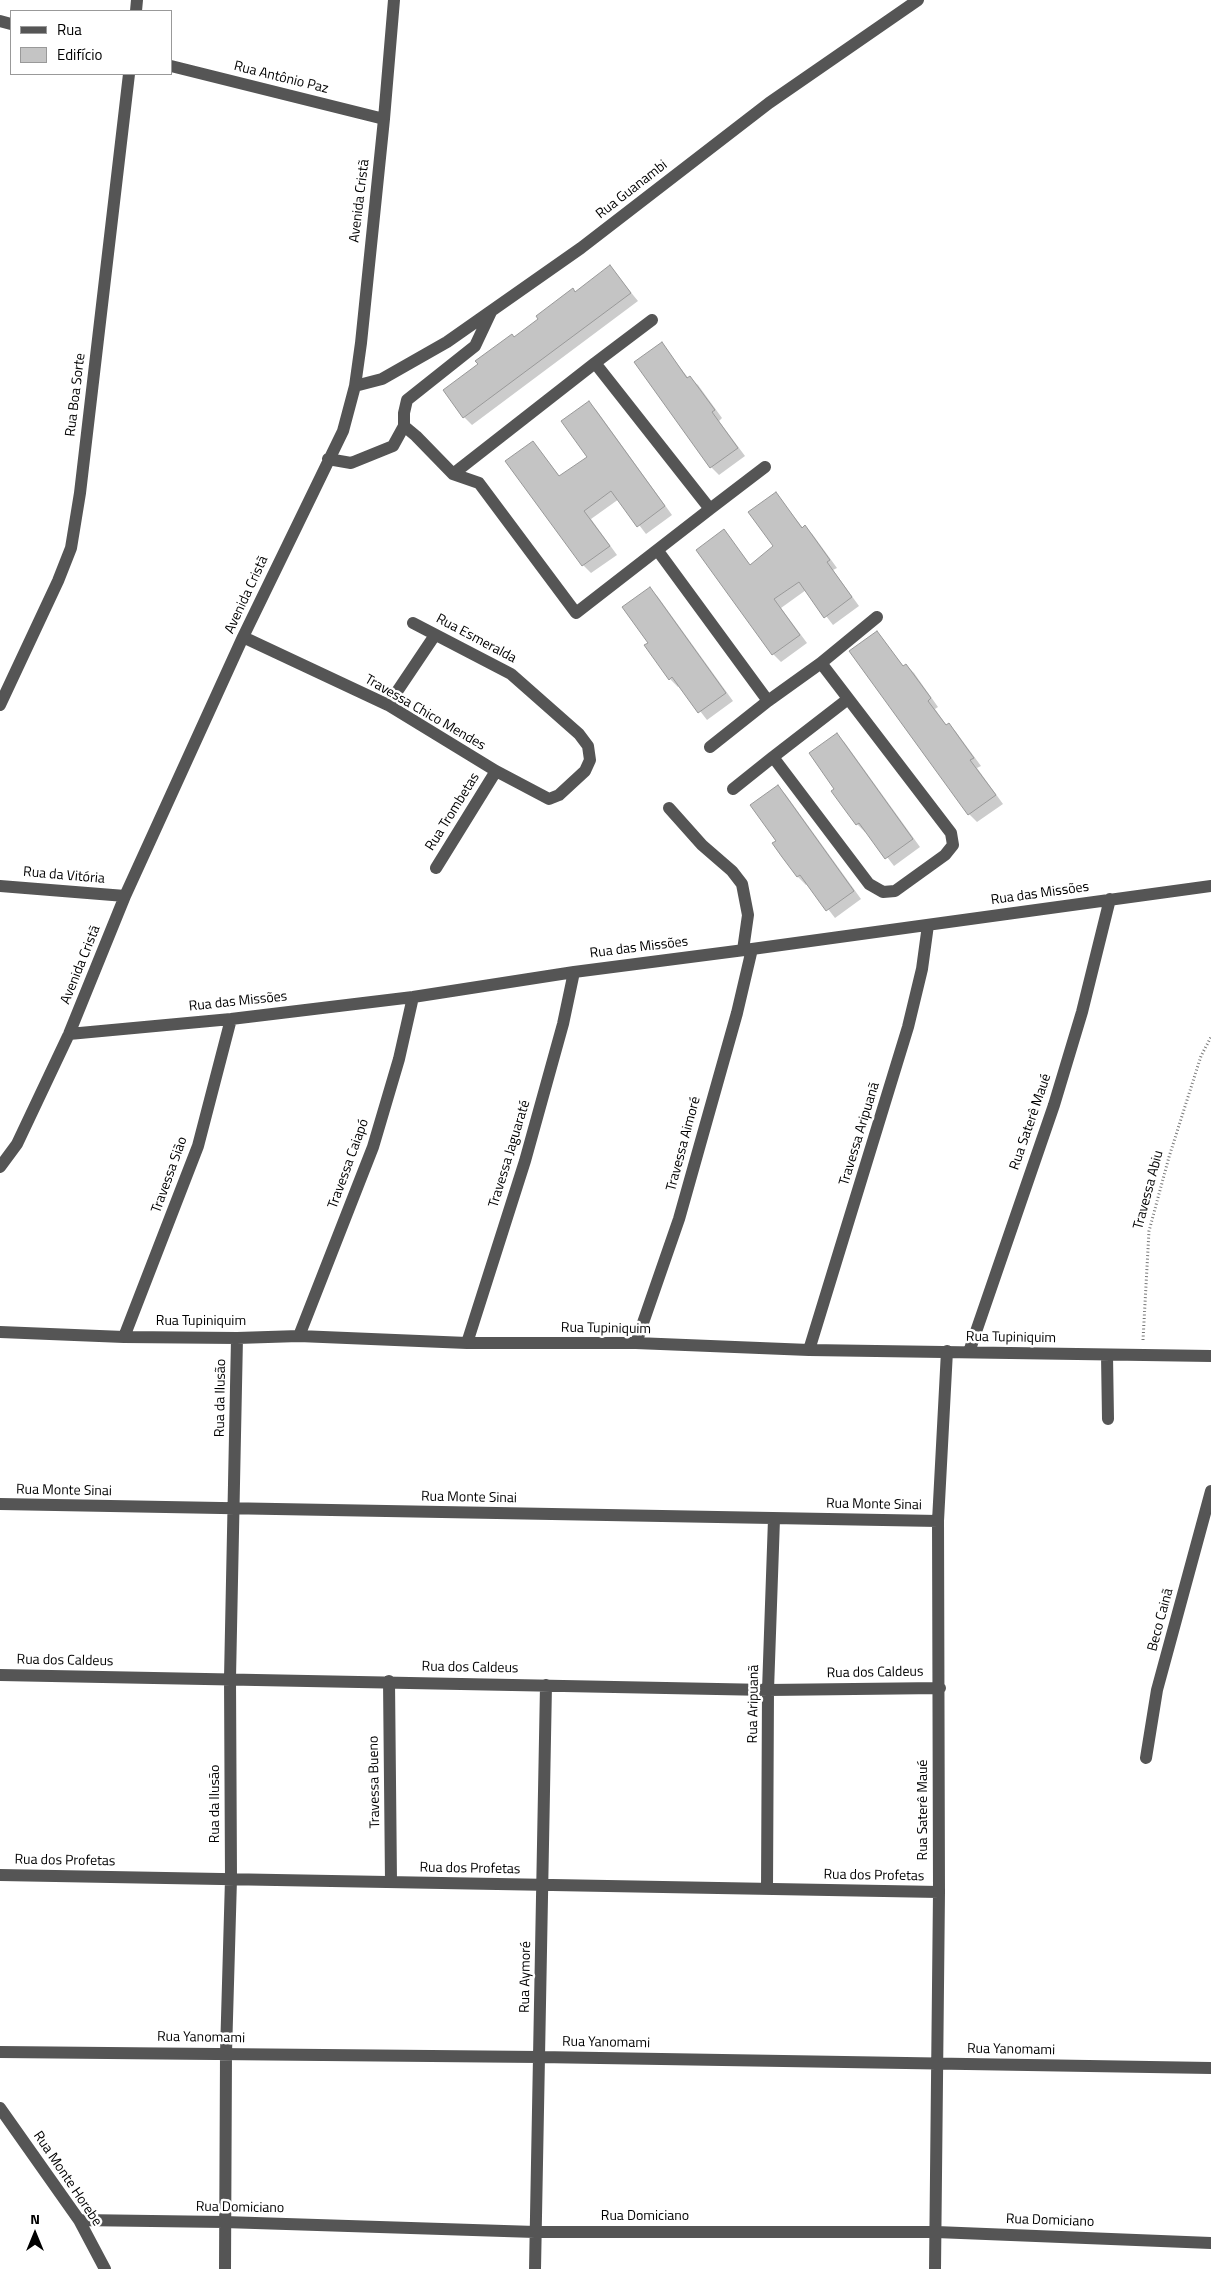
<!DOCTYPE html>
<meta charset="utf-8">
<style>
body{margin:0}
#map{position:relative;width:1211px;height:2269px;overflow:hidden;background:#fff;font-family:"Titillium Web",sans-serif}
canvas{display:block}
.legend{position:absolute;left:10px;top:10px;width:162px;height:65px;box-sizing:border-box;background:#fff;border:1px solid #999;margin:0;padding:6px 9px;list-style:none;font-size:15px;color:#000}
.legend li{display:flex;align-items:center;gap:10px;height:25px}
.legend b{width:25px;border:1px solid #999}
.north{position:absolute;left:10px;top:2209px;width:50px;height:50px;-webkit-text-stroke:4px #fff;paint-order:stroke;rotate:0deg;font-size:14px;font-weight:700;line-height:20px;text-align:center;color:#000}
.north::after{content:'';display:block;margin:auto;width:18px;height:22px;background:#000;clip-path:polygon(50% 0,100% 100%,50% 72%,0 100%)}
</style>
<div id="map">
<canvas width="1211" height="2269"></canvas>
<ul class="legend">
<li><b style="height:6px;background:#555"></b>Rua</li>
<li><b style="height:14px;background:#c4c4c4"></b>Edifício</li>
</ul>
<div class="north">N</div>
</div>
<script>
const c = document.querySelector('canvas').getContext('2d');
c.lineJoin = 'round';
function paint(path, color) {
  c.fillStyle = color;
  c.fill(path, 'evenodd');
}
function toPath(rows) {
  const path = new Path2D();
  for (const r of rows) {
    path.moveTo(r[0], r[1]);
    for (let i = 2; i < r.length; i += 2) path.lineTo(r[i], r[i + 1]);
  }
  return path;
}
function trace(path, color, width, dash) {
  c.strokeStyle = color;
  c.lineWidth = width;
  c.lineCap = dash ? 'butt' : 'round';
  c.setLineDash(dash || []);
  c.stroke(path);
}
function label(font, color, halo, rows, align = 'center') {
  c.font = font + ' "Titillium Web",sans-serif';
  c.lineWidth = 5;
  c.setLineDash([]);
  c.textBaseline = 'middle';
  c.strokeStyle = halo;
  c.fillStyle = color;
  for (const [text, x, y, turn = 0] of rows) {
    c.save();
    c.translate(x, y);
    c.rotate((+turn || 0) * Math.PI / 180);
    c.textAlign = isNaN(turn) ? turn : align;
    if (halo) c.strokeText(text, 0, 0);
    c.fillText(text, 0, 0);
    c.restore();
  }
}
const shadow = toPath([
 [610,267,638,301,472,425,464,417,514,338],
 [662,344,689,379,690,378,698,385,722,418,719,421,745,456,719,475,711,467],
 [589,403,597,411,672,515,646,534,619,499,591,519,617,555,591,573,583,565,507,461,533,442,560,477,588,457],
 [776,494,803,528,805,527,813,535,837,568,833,570,859,606,833,625,806,590,781,608,807,643,781,662,773,654,724,531,751,566,775,547],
 [650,589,658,597,733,701,707,720,680,685,678,687,670,679,649,643],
 [877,632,904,667,906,665,914,673,938,707,935,709,947,726,949,725,956,732,981,766,977,768,1003,804,977,822,969,814,851,651],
 [837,735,845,743,920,847,894,866,867,831,865,832,857,824,833,791,836,789],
 [778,787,786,795,861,899,835,918,808,883,806,885,798,877,774,843,777,841]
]);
const building = toPath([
 [610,265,631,293,463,418,443,390,478,364,475,361,512,334,514,337,538,319,536,316,573,288,575,292,610,265],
 [662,342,687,378,690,376,715,410,712,412,738,448,710,468,634,362,662,342],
 [589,401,665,506,637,527,611,491,584,511,610,546,582,566,505,461,533,441,559,476,587,457,561,421,589,401],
 [776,492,802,528,805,525,830,560,827,562,852,597,824,618,799,582,774,599,800,635,772,655,696,550,724,529,750,565,773,546,748,512,776,492],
 [650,587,726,693,698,713,672,677,669,680,644,645,648,643,622,607,650,587],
 [877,631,903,666,906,664,931,698,928,701,946,725,949,723,961,740,974,758,970,760,996,795,968,815,849,651,877,631],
 [837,733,913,839,885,859,859,823,856,825,842,806,831,791,834,789,809,753,837,733],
 [778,785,854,891,826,911,800,875,797,877,782,857,772,843,776,841,750,805,778,785]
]);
const path = toPath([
 [1143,1340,1149,1231,1169,1157,1201,1056,1211,1037]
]);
const minor = toPath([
 [136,11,137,0],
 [0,21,11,24],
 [171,66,384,119],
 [595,363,652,320],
 [355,386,382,379,447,342,581,248,769,103,918,0],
 [404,426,416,436,453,474,479,483,576,613,710,509,595,363,453,474],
 [328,459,351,463,393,446,404,426,404,413,407,400,475,346,491,312],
 [710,509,765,467],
 [658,551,768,701,821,663,877,617],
 [243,637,388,705,496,771,549,799,559,795,585,771,590,760,588,746,579,734,511,674,413,623],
 [0,705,58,581,71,548,80,493,129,74],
 [388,705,435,635],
 [710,747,768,701],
 [773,757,848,699],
 [733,789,773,757,869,884,883,892,895,891,945,855,953,845,951,833,821,663],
 [669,808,702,845,732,871,742,884,748,915,743,950],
 [436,868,496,771],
 [0,886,125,896],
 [69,1034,231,1019,413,997,574,972,752,949,1211,886],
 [0,1167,17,1144,69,1034,125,896,243,637,343,431,355,386,361,343,384,119,394,0],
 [0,1332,124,1337,237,1338,299,1336,467,1343,636,1343,809,1350,1211,1356],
 [299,1336,373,1147,399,1059,413,997],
 [124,1337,198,1146,231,1019],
 [467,1343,525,1161,563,1024,574,972],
 [636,1343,679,1219,737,1013,752,949],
 [809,1350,908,1027,922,969,928,925],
 [969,1352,1054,1105,1082,1012,1110,899],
 [1107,1355,1108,1419],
 [0,1504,938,1521],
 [0,1675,768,1690,940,1688],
 [389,1681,391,1882],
 [1146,1758,1157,1690,1211,1491],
 [0,1875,939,1892],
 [767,1889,768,1690,774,1519],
 [0,2052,539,2057,1211,2068],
 [0,2108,79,2220,105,2269],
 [79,2220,224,2222,535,2232,936,2232,1211,2243],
 [225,2269,226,2053,231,1879,230,1678,237,1338],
 [535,2269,546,1685],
 [935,2269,939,1892,938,1521,947,1351]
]);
const streetNames = [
 ["Rua Antônio Paz",281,78,14],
 ["Rua Guanambi",632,190,-38],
 ["Avenida Cristã",360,201,-83],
 ["Rua Boa Sorte",76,395,-83],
 ["Avenida Cristã",247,595,-65],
 ["Rua Esmeralda",476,639,28],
 ["Travessa Chico Mendes",425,713,30],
 ["Rua Trombetas",453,812,-58],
 ["Rua da Vitória",64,876,5],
 ["Rua das Missões",1040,894,-8],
 ["Rua das Missões",639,948,-7],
 ["Avenida Cristã",81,965,-68],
 ["Rua das Missões",238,1002,-6],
 ["Rua Saterê Maué",1031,1122,-71],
 ["Travessa Aripuanã",860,1134,-73],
 ["Travessa Aimoré",684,1144,-75],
 ["Travessa Jaguaraté",510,1154,-73],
 ["Travessa Caiapó",349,1164,-70],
 ["Travessa Sião",170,1175,-70],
 ["Travessa Abiu",1149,1190,-75],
 ["Rua Tupiniquim",201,1322],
 ["Rua Tupiniquim",606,1329,1],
 ["Rua Tupiniquim",1011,1338,1],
 ["Rua da Ilusão",221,1398,-89],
 ["Rua Monte Sinai",64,1491,1],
 ["Rua Monte Sinai",469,1498,1],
 ["Rua Monte Sinai",874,1505,1],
 ["Beco Cainã",1161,1620,-75],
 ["Rua dos Caldeus",65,1661,1],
 ["Rua dos Caldeus",470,1668,1],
 ["Rua dos Caldeus",875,1673,-1],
 ["Rua Aripuanã",754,1704,-89],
 ["Travessa Bueno",375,1782,-91],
 ["Rua da Ilusão",216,1804,-90],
 ["Rua Saterê Maué",924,1810,-90],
 ["Rua dos Profetas",65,1861,1],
 ["Rua dos Profetas",470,1869,1],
 ["Rua dos Profetas",874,1876,1],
 ["Rua Aymoré",526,1977,-89],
 ["Rua Yanomami",201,2038,1],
 ["Rua Yanomami",606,2043,1],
 ["Rua Yanomami",1011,2050,1],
 ["Rua Monte Horebe",67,2179,56],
 ["Rua Domiciano",240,2208,1],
 ["Rua Domiciano",645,2217],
 ["Rua Domiciano",1050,2221,2]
];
paint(shadow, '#0003');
paint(building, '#c4c4c4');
trace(building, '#999', 1);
trace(path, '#777', 3, [1, 2.5]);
trace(minor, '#555', 12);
label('14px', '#000', '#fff', streetNames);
</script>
